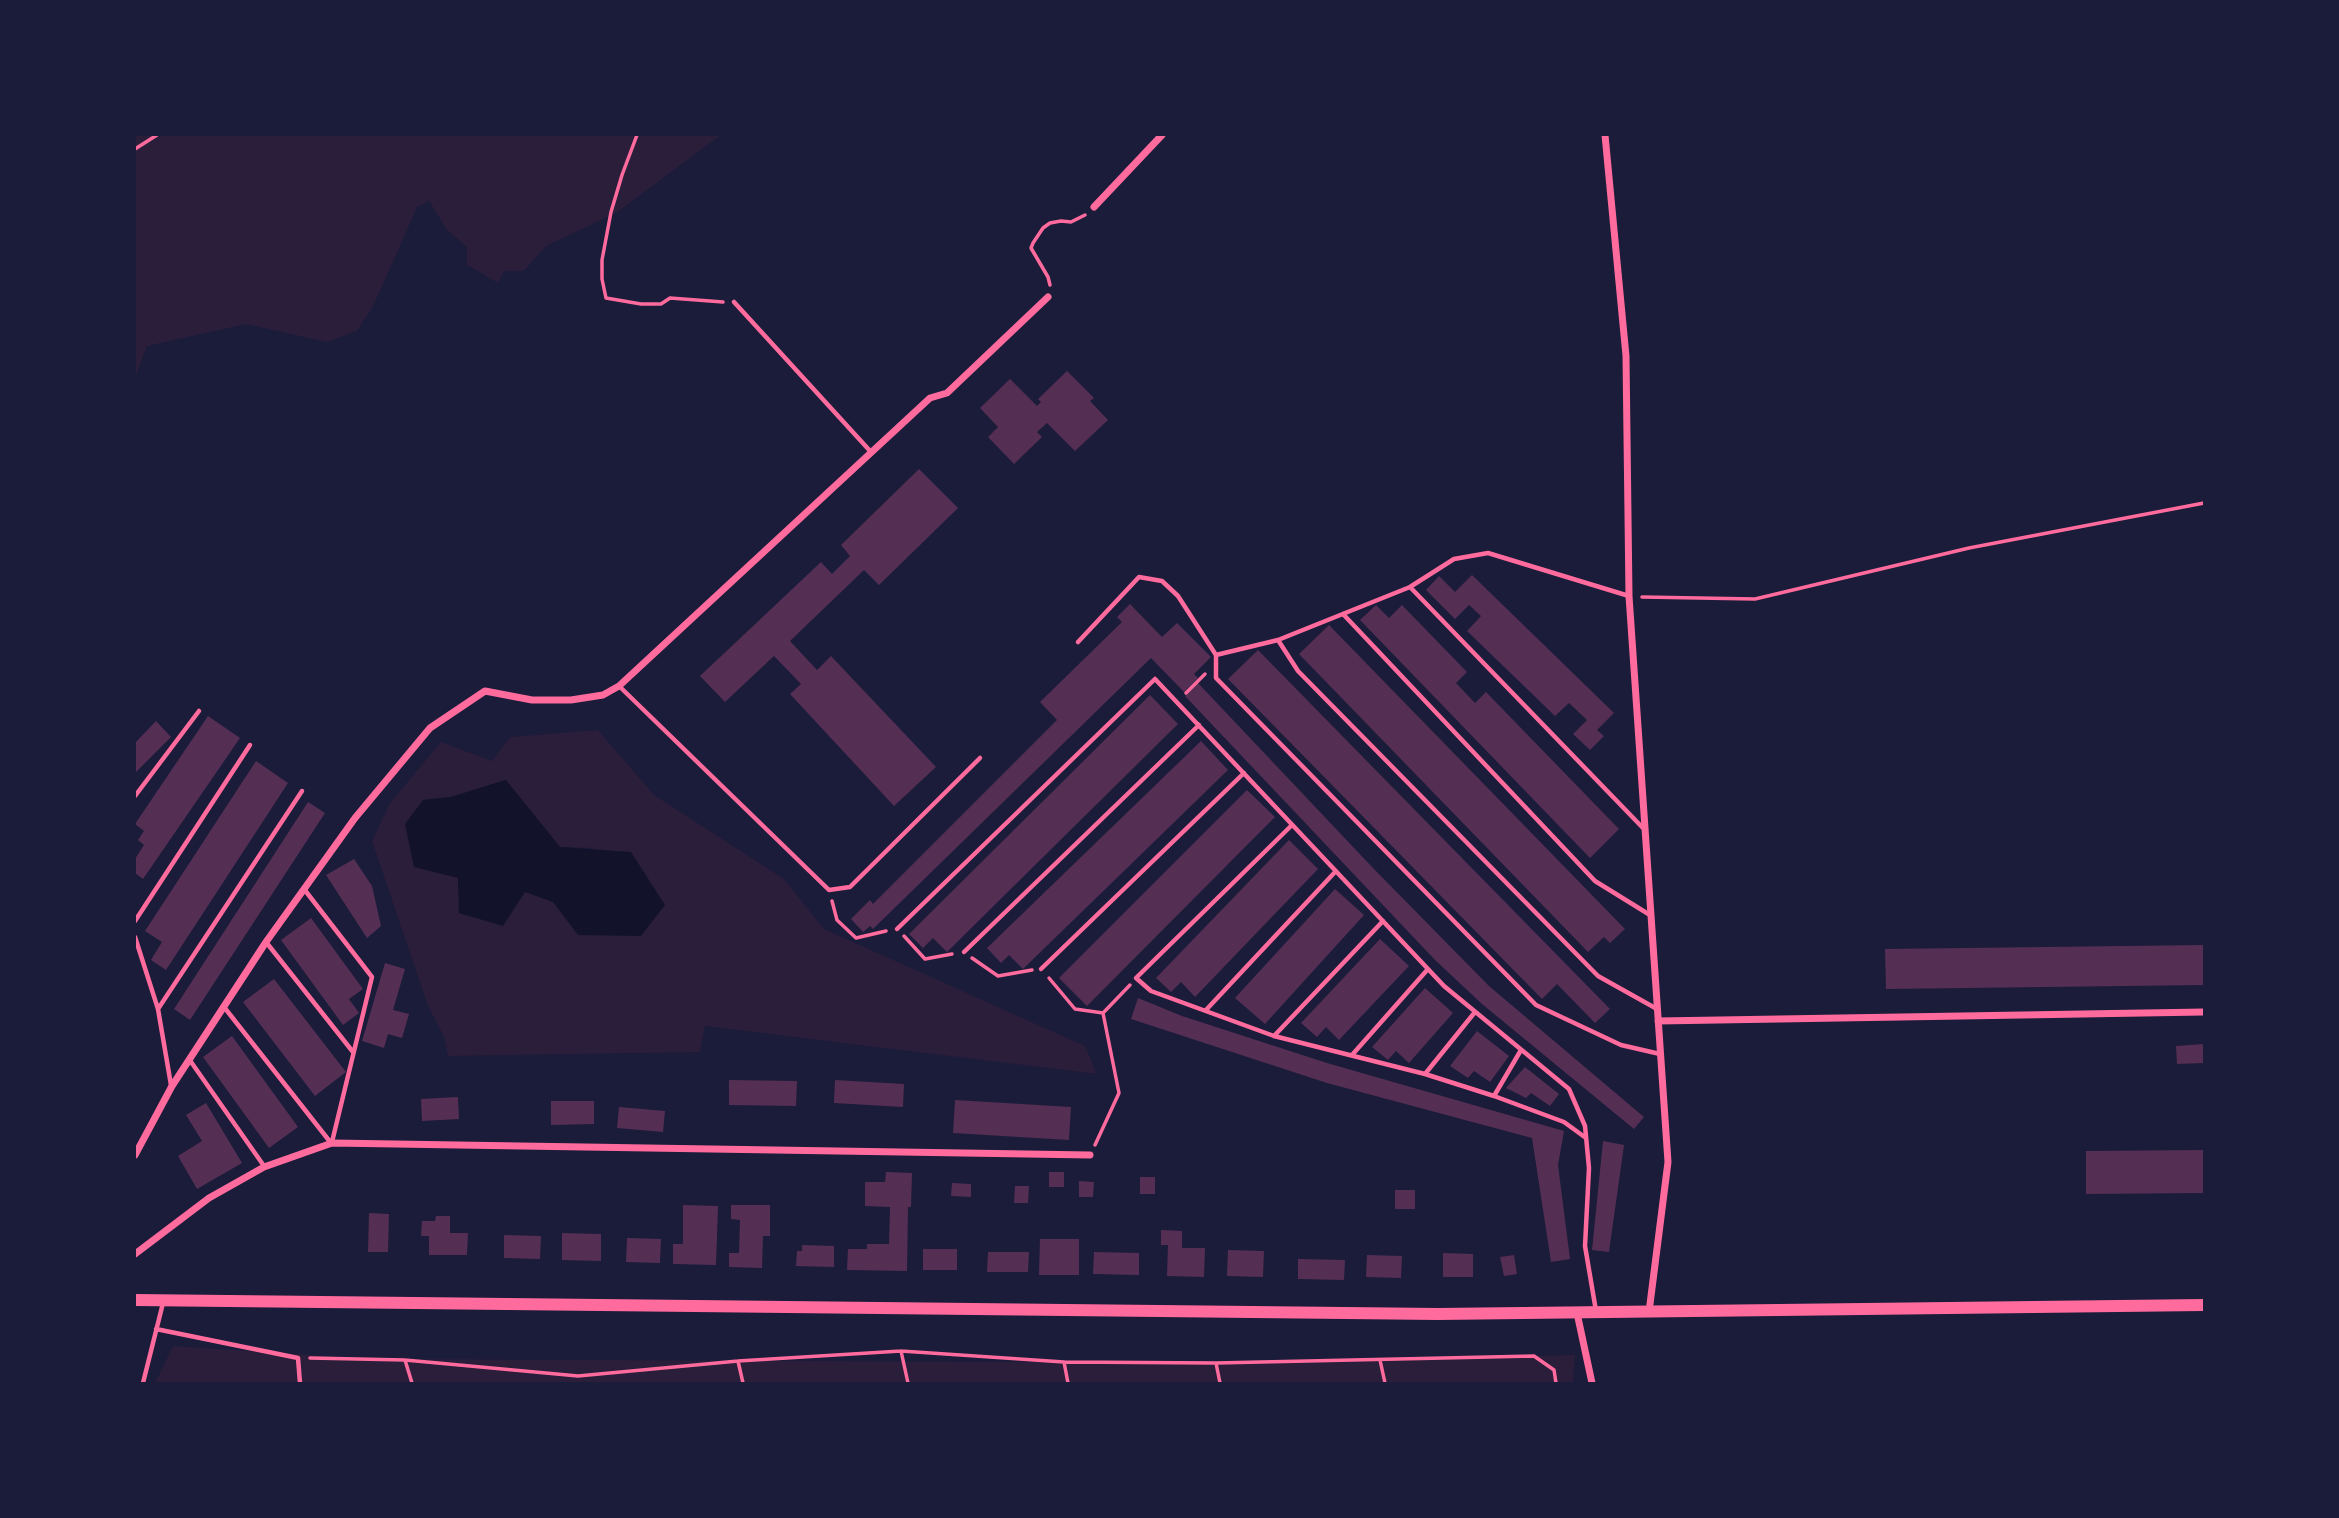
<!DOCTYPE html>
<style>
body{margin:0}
#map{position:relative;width:2339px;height:1518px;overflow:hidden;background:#1b1b3a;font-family:"PT Sans",sans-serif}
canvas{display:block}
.frame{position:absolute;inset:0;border:136px solid #1b1b3a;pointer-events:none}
</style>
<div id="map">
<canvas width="2339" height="1518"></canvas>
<div class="frame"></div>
</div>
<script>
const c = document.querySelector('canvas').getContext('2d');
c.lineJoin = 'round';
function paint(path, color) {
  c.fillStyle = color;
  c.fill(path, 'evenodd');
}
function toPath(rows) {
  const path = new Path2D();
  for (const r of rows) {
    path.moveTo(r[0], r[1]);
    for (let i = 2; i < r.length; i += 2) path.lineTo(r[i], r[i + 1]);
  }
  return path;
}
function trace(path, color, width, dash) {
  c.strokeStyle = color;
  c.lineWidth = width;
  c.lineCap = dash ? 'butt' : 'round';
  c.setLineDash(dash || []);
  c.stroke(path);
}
const green = toPath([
 [135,135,721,135,616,213,546,246,524,271,504,271,498,283,467,265,467,247,447,230,429,201,417,207,389,271,372,308,357,331,327,342,246,324,147,346,135,378],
 [598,730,654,795,784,879,824,929,1085,1046,1097,1074,705,1026,700,1052,448,1056,444,1037,428,1006,372,841,390,803,441,742,492,761,510,737],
 [505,780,560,847,593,848,553,902,525,891,460,913,458,878,423,800,451,797],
 [173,1346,372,1359,1263,1363,1575,1355,1573,1383,155,1383]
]);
const water = toPath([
 [506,780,560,847,631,852,665,905,641,936,578,935,553,902,525,892,503,926,459,913,458,878,414,867,405,824,423,800,451,797]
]);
const building = toPath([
 [1067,371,1094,398,1090,401,1108,420,1075,451,1047,423,1037,432,1042,437,1014,464,988,437,998,427,980,408,1010,379,1037,406,1041,402,1038,399],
 [919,469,958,508,879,585,864,570,790,641,817,670,831,656,936,767,894,806,790,694,801,684,774,656,725,702,700,676,821,562,832,574,850,556,841,545],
 [1472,575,1614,713,1597,730,1604,736,1590,750,1573,734,1587,720,1569,703,1555,716,1467,631,1481,616,1469,605,1455,619,1426,590,1439,576,1455,592],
 [1130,604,1162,637,1177,623,1211,657,1194,674,1198,678,1184,692,1151,658,873,929,870,926,863,932,851,919,870,900,873,904,1057,720,1040,702,1122,622,1117,617],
 [1376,605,1389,618,1402,605,1467,672,1456,683,1475,703,1486,692,1619,829,1590,858,1360,620],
 [1329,625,1625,929,1610,943,1604,937,1588,952,1299,654],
 [1258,650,1610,1009,1595,1023,1557,984,1542,999,1228,679],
 [1198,683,1373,868,1489,986,1644,1117,1634,1129,1482,1004,1435,960,1185,696],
 [1150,695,1178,724,947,952,933,938,923,948,909,934],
 [208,716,240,738,143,879,135,873,135,859,144,845,138,840,144,831,135,824],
 [156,721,171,737,135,773,135,743],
 [1201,741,1228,770,1023,969,1009,955,1001,963,987,948],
 [256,761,288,783,166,970,151,960,162,942,145,931],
 [1247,790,1275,817,1087,1006,1059,978],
 [308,802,325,813,190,1020,174,1009],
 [1289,840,1318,869,1195,997,1181,982,1171,992,1156,978],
 [354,859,372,886,381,926,367,938,326,875],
 [1335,889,1364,915,1265,1024,1235,998],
 [311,918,363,989,349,999,359,1013,343,1025,281,940],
 [1380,939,1409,966,1339,1040,1326,1027,1317,1037,1301,1023],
 [2204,945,2204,985,1886,989,1885,949],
 [385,963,405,969,393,1010,409,1014,402,1038,388,1034,384,1048,362,1041],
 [274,979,346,1072,315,1096,243,1002],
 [1425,988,1453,1013,1409,1063,1396,1051,1388,1060,1372,1047],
 [1138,998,1182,1016,1327,1063,1564,1131,1558,1165,1570,1259,1551,1262,1532,1138,1327,1083,1131,1019],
 [1477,1031,1509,1056,1490,1082,1474,1071,1468,1078,1450,1066],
 [232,1036,298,1127,269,1148,203,1057],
 [2204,1044,2204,1063,2177,1064,2176,1046],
 [1525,1067,1559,1094,1550,1106,1531,1093,1526,1098,1506,1088],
 [729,1080,797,1081,796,1106,729,1105],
 [835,1080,904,1084,903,1107,834,1103],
 [458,1097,459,1119,422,1121,421,1099],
 [955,1100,1071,1107,1069,1140,953,1133],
 [551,1101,594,1101,594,1124,551,1125],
 [206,1103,242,1163,197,1189,178,1156,202,1141,186,1115],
 [619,1107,665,1111,663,1132,617,1128],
 [1603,1141,1624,1145,1609,1252,1592,1250],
 [2204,1150,2204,1193,2086,1194,2086,1151],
 [886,1172,912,1173,911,1207,908,1207,907,1271,847,1270,848,1249,867,1249,867,1244,889,1244,890,1207,865,1206,865,1182,885,1182],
 [1049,1172,1064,1172,1064,1187,1049,1187],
 [1140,1177,1155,1177,1155,1194,1140,1194],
 [1079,1181,1094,1182,1093,1197,1079,1197],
 [952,1183,971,1184,971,1197,951,1196],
 [1015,1186,1029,1186,1028,1203,1014,1203],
 [1395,1190,1415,1190,1415,1209,1395,1209],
 [683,1205,718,1206,716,1265,673,1264,673,1244,683,1244],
 [731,1205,770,1205,770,1236,763,1236,762,1268,729,1267,729,1253,739,1253,740,1220,731,1219],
 [369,1213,389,1214,388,1252,368,1252],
 [436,1216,450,1216,450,1233,468,1233,467,1255,429,1255,429,1236,421,1236,422,1221,435,1221],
 [1161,1230,1182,1231,1182,1248,1205,1248,1204,1277,1167,1276,1168,1245,1161,1245],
 [562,1233,601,1234,601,1261,562,1260],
 [504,1235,541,1236,540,1259,504,1258],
 [627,1238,661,1239,660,1263,626,1262],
 [1040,1239,1079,1239,1079,1275,1039,1275],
 [802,1245,834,1246,834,1267,796,1266,797,1251,802,1251],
 [923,1249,957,1249,957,1270,923,1270],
 [1228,1250,1264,1251,1263,1277,1227,1276],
 [988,1252,1029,1252,1028,1272,987,1272],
 [1094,1252,1139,1253,1139,1275,1093,1274],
 [1443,1253,1473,1254,1473,1277,1443,1277],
 [1367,1255,1402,1256,1401,1278,1366,1277],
 [1514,1255,1517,1274,1504,1276,1500,1257],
 [1298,1259,1345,1260,1344,1280,1298,1279]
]);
const path = toPath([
 [637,135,622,175,611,212,602,260,602,279,606,298,641,304,661,304,670,298,723,302],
 [135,149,157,135],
 [1050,285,1048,277,1031,248,1033,243,1043,228,1050,223,1061,221,1071,222,1085,215],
 [1642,597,1755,599,1969,548,2204,503],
 [1186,693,1205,674],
 [832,901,837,920,856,938,886,931],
 [904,936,925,959,952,954],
 [972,958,998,976,1032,970],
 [1049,978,1075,1009,1103,1013],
 [1095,1145,1119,1093,1103,1013,1130,985],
 [901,1351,908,1383],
 [310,1358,405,1360,578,1376,738,1361,901,1351,1064,1362,1216,1363,1534,1356,1554,1370,1556,1383],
 [405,1360,412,1383],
 [1380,1360,1385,1383],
 [738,1361,743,1383],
 [1064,1362,1068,1383],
 [1216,1363,1220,1383]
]);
const service = toPath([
 [734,302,871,452],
 [1410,587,1643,828],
 [1343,614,1595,881,1650,915],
 [1278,640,1298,671,1598,976,1657,1009],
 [1078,642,1139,577,1162,581,1178,596,1216,655,1216,678,1536,1005,1621,1045,1660,1054],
 [1216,655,1278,640,1410,587,1454,559,1488,553,1629,596],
 [619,686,829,890,850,887,980,758],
 [135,796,199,711],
 [1292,825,1136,978,1151,991,1274,1036,1425,1074,1494,1096,1564,1122,1586,1138],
 [304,889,372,977,332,1142],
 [135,921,250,745],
 [897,929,1155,679,1444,986,1569,1089,1585,1126,1589,1168,1585,1246,1596,1311],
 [135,937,158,1009,171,1085],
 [266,942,353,1052],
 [964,952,1199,725],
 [1041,969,1244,773],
 [224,1007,331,1143],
 [158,1009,302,791],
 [1206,1010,1336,871],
 [1274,1036,1383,921],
 [1352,1055,1428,969],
 [189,1059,264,1166],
 [1425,1074,1475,1012],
 [1494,1096,1521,1050],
 [156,1329,298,1358,300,1383],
 [143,1383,163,1303]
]);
const minor = toPath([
 [1605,135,1626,356,1629,596,1668,1162,1649,1312],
 [1094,207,1162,135],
 [1658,1021,2204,1012],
 [135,1155,172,1086,266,942,355,818,430,728,485,691,532,700,571,700,603,695,619,686,930,398,947,393,1048,297],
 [135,1254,209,1198,264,1167,332,1143,1090,1155],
 [1577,1313,1592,1383]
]);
const tertiary = toPath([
 [135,1300,1438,1314,2204,1305]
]);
paint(green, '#2a1e3b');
paint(water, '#12122b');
paint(building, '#542f53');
trace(path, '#ff6b9d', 3.5);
trace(service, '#ff6b9d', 4.5);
trace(minor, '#ff6b9d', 7);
trace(tertiary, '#ff6b9d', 12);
</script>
